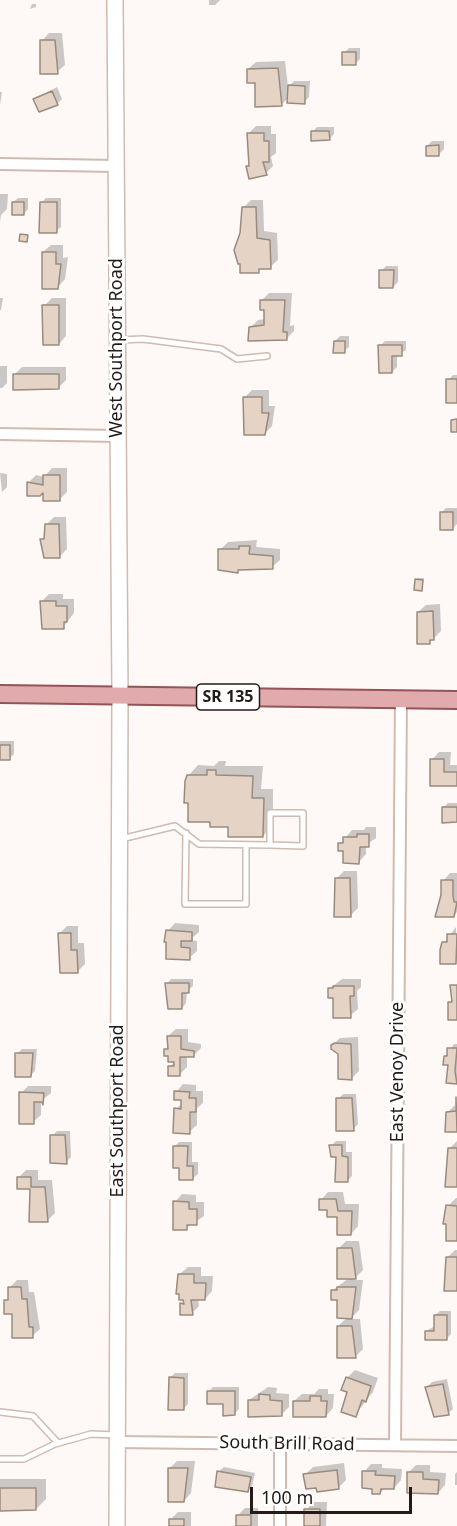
<!DOCTYPE html>
<style>
body{margin:0}
#map{position:relative;width:457px;height:1526px;overflow:hidden;background:#fef9f7;font-family:"Noto Sans",sans-serif}
canvas{display:block}
.scale{position:absolute;left:250px;top:1487px;width:162px;height:27px;box-sizing:border-box;border:3px solid #231b17;border-top:0;padding-left:8px;font-size:18px;line-height:21px;white-space:nowrap;color:#231b17;-webkit-text-stroke:4px #fff;paint-order:stroke}
</style>
<div id="map">
<canvas width="457" height="1526"></canvas>
<div class="scale">100 m</div>
</div>
<script>
const c = document.querySelector('canvas').getContext('2d');
c.lineJoin = 'round';
function paint(path, color) {
  c.fillStyle = color;
  c.fill(path, 'evenodd');
}
function toPath(rows) {
  const path = new Path2D();
  for (const r of rows) {
    path.moveTo(r[0], r[1]);
    for (let i = 2; i < r.length; i += 2) path.lineTo(r[i], r[i + 1]);
  }
  return path;
}
function trace(path, color, width, dash) {
  c.strokeStyle = color;
  c.lineWidth = width;
  c.lineCap = dash ? 'butt' : 'round';
  c.setLineDash(dash || []);
  c.stroke(path);
}
function label(font, color, halo, rows, align = 'center') {
  c.font = font + ' "Noto Sans",sans-serif';
  c.lineWidth = 6;
  c.setLineDash([]);
  c.textBaseline = 'middle';
  c.strokeStyle = halo;
  c.fillStyle = color;
  for (const [text, x, y, turn = 0] of rows) {
    c.save();
    c.translate(x, y);
    c.rotate((+turn || 0) * Math.PI / 180);
    c.textAlign = isNaN(turn) ? turn : align;
    if (halo) c.strokeText(text, 0, 0);
    c.fillText(text, 0, 0);
    c.restore();
  }
}
const shadow = toPath([
 [209,0,220,0,215,5,209,5],
 [32,4,36,4,36,7,30,9],
 [49,33,62,33,65,65,57,72,42,41],
 [349,48,360,48,360,59,355,64,344,53],
 [285,61,288,87,294,81,310,81,309,97,304,102,289,97,281,105,248,69,256,62],
 [57,87,62,99,57,104,35,99],
 [0,92,2,92,0,105],
 [256,126,271,126,271,134,276,134,276,153,271,157,273,166,266,173,247,167,251,163,248,134],
 [317,127,334,127,334,134,329,139,312,132],
 [432,141,444,141,444,149,439,154,427,146],
 [0,194,8,194,7,209,1,215,0,222],
 [18,198,28,198,28,209,24,214,13,202],
 [46,198,61,198,61,227,56,231,41,203],
 [251,200,263,200,264,231,277,233,278,260,270,267,262,268,258,271,242,234,243,208],
 [51,245,63,245,63,258,68,257,65,279,58,287,43,252],
 [386,266,398,266,398,282,393,287,381,271],
 [269,293,292,293,290,326,294,325,294,331,286,339,251,327,258,320,266,319,266,309,262,300],
 [0,298,3,298,1,310,0,310],
 [52,298,66,298,66,336,59,344,44,306],
 [340,336,349,336,349,347,344,351,335,341],
 [385,341,406,341,406,350,397,355,397,367,392,372,380,346],
 [0,366,7,366,7,383,2,388,0,388],
 [22,367,66,367,66,380,58,388,14,375],
 [453,375,457,375,457,401,448,380],
 [252,390,269,390,269,406,275,406,272,426,265,433,244,398],
 [52,468,67,468,67,492,59,500,28,483,36,475,44,477],
 [0,473,7,474,7,487,2,492],
 [446,508,457,508,457,524,453,528,441,513],
 [54,517,66,517,67,549,60,556,42,540,46,536,46,525],
 [257,540,256,547,280,549,280,560,272,567,241,569,238,571,220,550,228,542],
 [418,578,424,578,422,589,416,580],
 [49,594,63,594,63,599,74,599,74,613,63,627,42,601],
 [440,604,441,631,429,643,418,612,426,605],
 [0,741,14,741,14,754,9,759,0,759],
 [439,752,451,752,450,765,457,765,457,784,432,784,432,760],
 [219,761,226,761,225,766,263,766,261,789,273,789,273,826,263,836,230,825,188,776,198,765,214,766],
 [448,803,457,803,457,821,443,808],
 [366,827,376,827,376,838,366,845,366,854,359,862,340,844,352,830,364,830],
 [344,871,357,871,358,908,350,916,336,879],
 [450,873,457,873,457,912,453,916,437,915,443,881],
 [175,923,199,925,199,932,190,940,197,941,197,951,189,958,168,931],
 [67,926,78,926,78,943,84,943,85,964,77,972,59,934],
 [456,927,457,961,455,963,444,943],
 [171,979,193,979,193,986,187,991,186,1003,182,1008,167,984],
 [342,979,361,979,361,987,357,991,358,1009,350,1016,329,989],
 [176,1029,188,1029,188,1042,201,1044,201,1048,193,1056,187,1056,187,1067,179,1075,169,1067,177,1060,166,1050,169,1046,168,1036],
 [358,1037,359,1071,352,1078,340,1053,335,1053,332,1045,340,1038],
 [454,1044,457,1044,457,1082,448,1082,450,1063,445,1057],
 [22,1049,37,1049,35,1071,30,1076,17,1054],
 [183,1084,196,1085,196,1091,203,1091,203,1103,197,1108,197,1125,189,1132,176,1109,183,1102,176,1092],
 [28,1086,51,1086,51,1093,41,1101,41,1115,33,1122,21,1093],
 [343,1094,356,1094,358,1124,353,1129,338,1099],
 [455,1105,457,1130,446,1130,447,1113],
 [57,1131,70,1131,71,1157,66,1162,52,1136],
 [336,1141,346,1141,346,1152,352,1152,352,1176,347,1181,331,1146],
 [457,1141,457,1186,449,1149],
 [179,1142,192,1142,192,1162,198,1162,198,1174,193,1178,175,1146],
 [26,1170,38,1170,38,1180,52,1180,55,1213,47,1221,31,1187,19,1177],
 [328,1192,343,1192,345,1204,359,1204,358,1226,351,1234,338,1216,321,1200],
 [182,1194,196,1195,196,1202,204,1202,204,1216,186,1228,175,1202],
 [456,1198,457,1198,457,1240,448,1206],
 [346,1241,359,1241,363,1270,353,1280,363,1280,359,1310,350,1319,360,1319,363,1349,356,1356,338,1326,348,1317,333,1290,349,1278,339,1248],
 [455,1250,457,1250,457,1290,447,1258],
 [188,1267,201,1267,201,1276,213,1276,212,1291,205,1299,198,1299,199,1306,192,1313,182,1304,185,1301,180,1274],
 [17,1280,28,1280,29,1292,34,1292,40,1329,32,1336,6,1301,10,1296,10,1287],
 [440,1311,451,1311,451,1334,446,1339,426,1331,435,1326,435,1315],
 [355,1370,378,1378,373,1392,355,1415,347,1378],
 [175,1373,188,1373,188,1404,183,1409,170,1378],
 [447,1379,453,1409,448,1413,427,1387,432,1382],
 [213,1387,239,1387,239,1409,234,1414,224,1402,208,1392],
 [268,1387,277,1388,276,1393,289,1394,289,1407,281,1415,249,1400],
 [319,1389,328,1389,328,1394,334,1394,333,1408,326,1416,294,1401,302,1394,314,1394],
 [177,1461,195,1461,191,1493,184,1501,170,1468],
 [344,1463,346,1480,339,1487,305,1475,313,1467],
 [371,1464,382,1464,382,1468,402,1469,401,1480,394,1488,385,1488,380,1493,364,1472],
 [416,1465,430,1465,430,1472,446,1473,445,1485,438,1493,409,1472],
 [224,1467,255,1473,252,1486,247,1491,219,1471],
 [457,1472,457,1485,455,1485,455,1474],
 [0,1479,46,1479,46,1499,36,1509,0,1509],
 [314,1502,327,1502,326,1526,305,1526,306,1510],
 [245,1508,258,1508,258,1526,237,1526,237,1516],
 [178,1512,191,1512,191,1526,170,1526,170,1520]
]);
const building = toPath([
 [40,40,55,40,58,74,40,74,40,40],
 [342,52,356,52,356,65,342,65,342,52],
 [278,68,282,106,255,107,255,83,247,83,247,69,278,68],
 [288,85,305,86,305,104,287,103,288,85],
 [52,91,58,105,39,112,33,99,52,91],
 [311,131,329,131,330,140,311,141,311,131],
 [247,133,264,133,264,141,269,141,269,162,263,162,267,175,249,179,246,166,249,166,247,133],
 [439,145,439,156,426,156,426,146,439,145],
 [12,202,24,202,24,215,12,215,12,202],
 [40,202,57,202,57,233,39,233,40,202],
 [242,207,256,207,257,238,270,240,271,269,259,269,259,273,240,273,240,264,238,264,234,250,240,233,242,207],
 [20,234,28,235,27,242,19,241,20,234],
 [42,252,56,252,56,264,61,264,58,289,42,289,42,252],
 [379,270,394,270,393,288,379,288,379,270],
 [260,300,285,300,283,332,287,332,287,340,248,341,249,327,264,325,264,310,260,310,260,300],
 [42,305,59,305,59,345,43,345,42,305],
 [334,341,345,341,345,353,333,353,334,341],
 [378,345,402,345,402,356,392,356,392,373,379,373,378,345],
 [13,374,59,374,59,389,13,390,13,374],
 [446,379,457,379,457,403,446,403,446,379],
 [243,397,262,397,262,413,269,413,265,435,244,435,243,397],
 [457,419,457,432,451,432,451,420,457,419],
 [43,475,60,475,60,501,43,501,43,493,40,496,27,496,27,482,43,485,43,475],
 [440,512,453,512,453,530,440,530,440,512],
 [45,524,59,524,60,558,44,558,40,539,44,539,45,524],
 [239,546,250,546,249,554,273,556,273,569,238,570,238,573,218,570,218,549,239,549,239,546],
 [415,579,423,580,422,591,414,590,415,579],
 [40,601,56,601,56,606,67,606,67,622,64,622,64,629,42,629,40,601],
 [433,611,434,640,430,640,430,644,417,644,417,612,433,611],
 [0,745,10,745,10,760,0,760,0,745],
 [430,759,444,759,444,772,457,772,457,786,430,786,430,759],
 [207,770,216,770,216,775,253,776,252,798,264,798,263,837,228,837,228,827,210,827,210,822,188,822,188,803,184,803,185,781,187,775,207,775,207,770],
 [442,807,457,807,457,822,442,823,442,807],
 [357,834,369,834,369,847,360,847,359,864,343,863,343,851,338,851,338,843,343,843,343,837,357,837,357,834],
 [335,878,350,878,351,917,334,917,335,878],
 [441,880,453,880,453,895,454,902,457,902,454,917,435,917,441,895,441,880],
 [166,930,192,932,192,941,181,941,181,947,190,948,190,960,166,959,166,942,164,942,166,930],
 [58,933,71,933,71,950,77,950,78,973,60,973,58,933],
 [447,934,457,934,456,964,440,964,440,950,442,942,447,942,447,934],
 [165,983,189,983,189,993,182,993,182,1009,168,1009,165,983],
 [450,985,457,985,457,1020,448,1020,448,1002,452,1002,450,985],
 [333,986,354,986,354,996,350,996,351,1018,333,1018,333,998,328,998,328,988,333,988,333,986],
 [167,1036,181,1036,181,1049,194,1051,194,1057,180,1057,180,1076,168,1076,168,1066,174,1066,174,1062,168,1062,168,1056,164,1056,164,1049,168,1049,167,1036],
 [335,1043,351,1044,352,1080,338,1079,338,1054,331,1049,331,1045,335,1043],
 [447,1048,457,1048,455,1071,457,1084,446,1083,448,1065,443,1065,444,1056,447,1056,447,1048],
 [15,1053,33,1053,31,1077,15,1077,15,1053],
 [174,1091,190,1092,189,1098,196,1098,196,1112,190,1112,190,1134,173,1133,174,1108,181,1109,181,1100,174,1100,174,1091],
 [19,1092,44,1093,43,1105,42,1102,34,1102,34,1124,19,1124,19,1092],
 [456,1097,457,1132,445,1132,446,1112,456,1111,456,1097],
 [336,1098,352,1098,354,1131,336,1131,336,1098],
 [50,1135,65,1135,67,1164,50,1163,50,1135],
 [329,1145,342,1145,342,1156,348,1157,348,1182,335,1182,336,1157,331,1157,329,1145],
 [173,1146,188,1146,187,1166,193,1166,193,1180,179,1180,179,1168,173,1168,173,1146],
 [448,1148,457,1148,457,1187,445,1187,448,1148],
 [17,1177,31,1177,31,1187,45,1187,48,1222,29,1222,30,1189,17,1189,17,1177],
 [319,1199,336,1199,338,1211,352,1211,351,1235,337,1235,337,1217,327,1217,327,1210,319,1210,319,1199],
 [173,1201,189,1202,189,1209,197,1209,197,1225,187,1225,187,1230,173,1230,173,1201],
 [446,1205,457,1206,457,1241,446,1241,446,1224,443,1224,446,1205],
 [337,1248,352,1248,356,1279,337,1279,337,1248],
 [446,1257,457,1257,457,1291,444,1291,446,1257],
 [178,1274,194,1274,194,1283,206,1283,205,1300,191,1300,193,1315,180,1315,180,1303,184,1304,183,1300,179,1300,179,1294,176,1294,178,1274],
 [8,1287,21,1287,22,1299,27,1299,29,1327,33,1327,33,1338,12,1338,12,1314,4,1314,4,1300,8,1300,8,1287],
 [337,1287,356,1287,352,1319,337,1318,337,1300,331,1300,331,1290,337,1290,337,1287],
 [434,1315,447,1315,447,1340,425,1340,425,1331,434,1331,434,1315],
 [337,1326,352,1326,356,1358,337,1358,337,1326],
 [169,1377,184,1378,184,1410,168,1410,169,1377],
 [346,1377,371,1386,366,1402,362,1400,356,1417,341,1412,347,1392,341,1390,346,1377],
 [443,1384,449,1415,434,1417,425,1387,443,1384],
 [207,1391,235,1391,235,1415,223,1416,223,1404,207,1404,207,1391],
 [259,1394,270,1395,270,1400,282,1401,282,1416,248,1417,248,1400,259,1400,259,1394],
 [310,1396,321,1396,321,1401,327,1401,326,1417,293,1417,293,1401,310,1401,310,1396],
 [168,1468,188,1468,184,1502,168,1502,168,1468],
 [337,1470,339,1489,317,1492,316,1488,306,1489,303,1474,337,1470],
 [217,1471,251,1477,248,1492,215,1487,217,1471],
 [362,1471,376,1471,375,1475,395,1476,394,1489,381,1489,380,1494,372,1494,372,1489,362,1488,362,1471],
 [407,1472,423,1472,423,1479,439,1480,438,1494,407,1493,407,1472],
 [0,1488,36,1488,36,1510,0,1511,0,1488],
 [304,1509,320,1509,320,1526,304,1526,304,1509],
 [236,1515,251,1515,251,1526,236,1526,236,1515],
 [169,1519,184,1519,184,1526,169,1526,169,1519]
]);
const service = toPath([
 [119,340,143,339,221,349,237,359,267,356],
 [186,833,185,904,246,904,246,845],
 [121,839,175,826,199,844,270,845,270,813,303,813,303,846,270,845],
 [0,1412,33,1416,58,1443],
 [0,1459,24,1459,55,1444,91,1434,116,1435]
]);
const minor = toPath([
 [0,164,116,166],
 [0,434,118,436],
 [117,1442,457,1446],
 [395,1445,401,699],
 [280,1526,280,1444]
]);
const secondary = toPath([
 [115,0,120,695,117,1526]
]);
const primary = toPath([
 [0,694,457,700]
]);
const shields = [
 [228,697,63]
];
const shieldNames = [
 ["SR 135",228,697]
];
const streetNames = [
 ["West Southport Road",117,348,-90],
 ["East Venoy Drive",398,1072,-90],
 ["East Southport Road",118,1111,-90],
 ["South Brill Road",287,1444,1]
];
paint(shadow, '#0003');
paint(building, '#e5d4c5');
trace(building, '#9a8a7c', 1.5);
trace(service, '#cfbbb0', 8);
trace(minor, '#cfbbb0', 14);
trace(secondary, '#cfbbb0', 18);
trace(primary, '#925455', 20);
trace(service, '#fff', 5);
trace(minor, '#fff', 10);
trace(secondary, '#fff', 15);
trace(primary, '#e1aaad', 16);
for (const [x, y, w] of shields) {
  const box = new Path2D();
  box.roundRect(x - w / 2, y - 13, w, 26, 4.5);
  c.fillStyle = '#fff';
  c.fill(box);
  trace(box, '#231b17', 1.5);
}
label('bold 16px', '#231b17', null, shieldNames);
label('18px', '#231b17', '#fff', streetNames);
</script>
